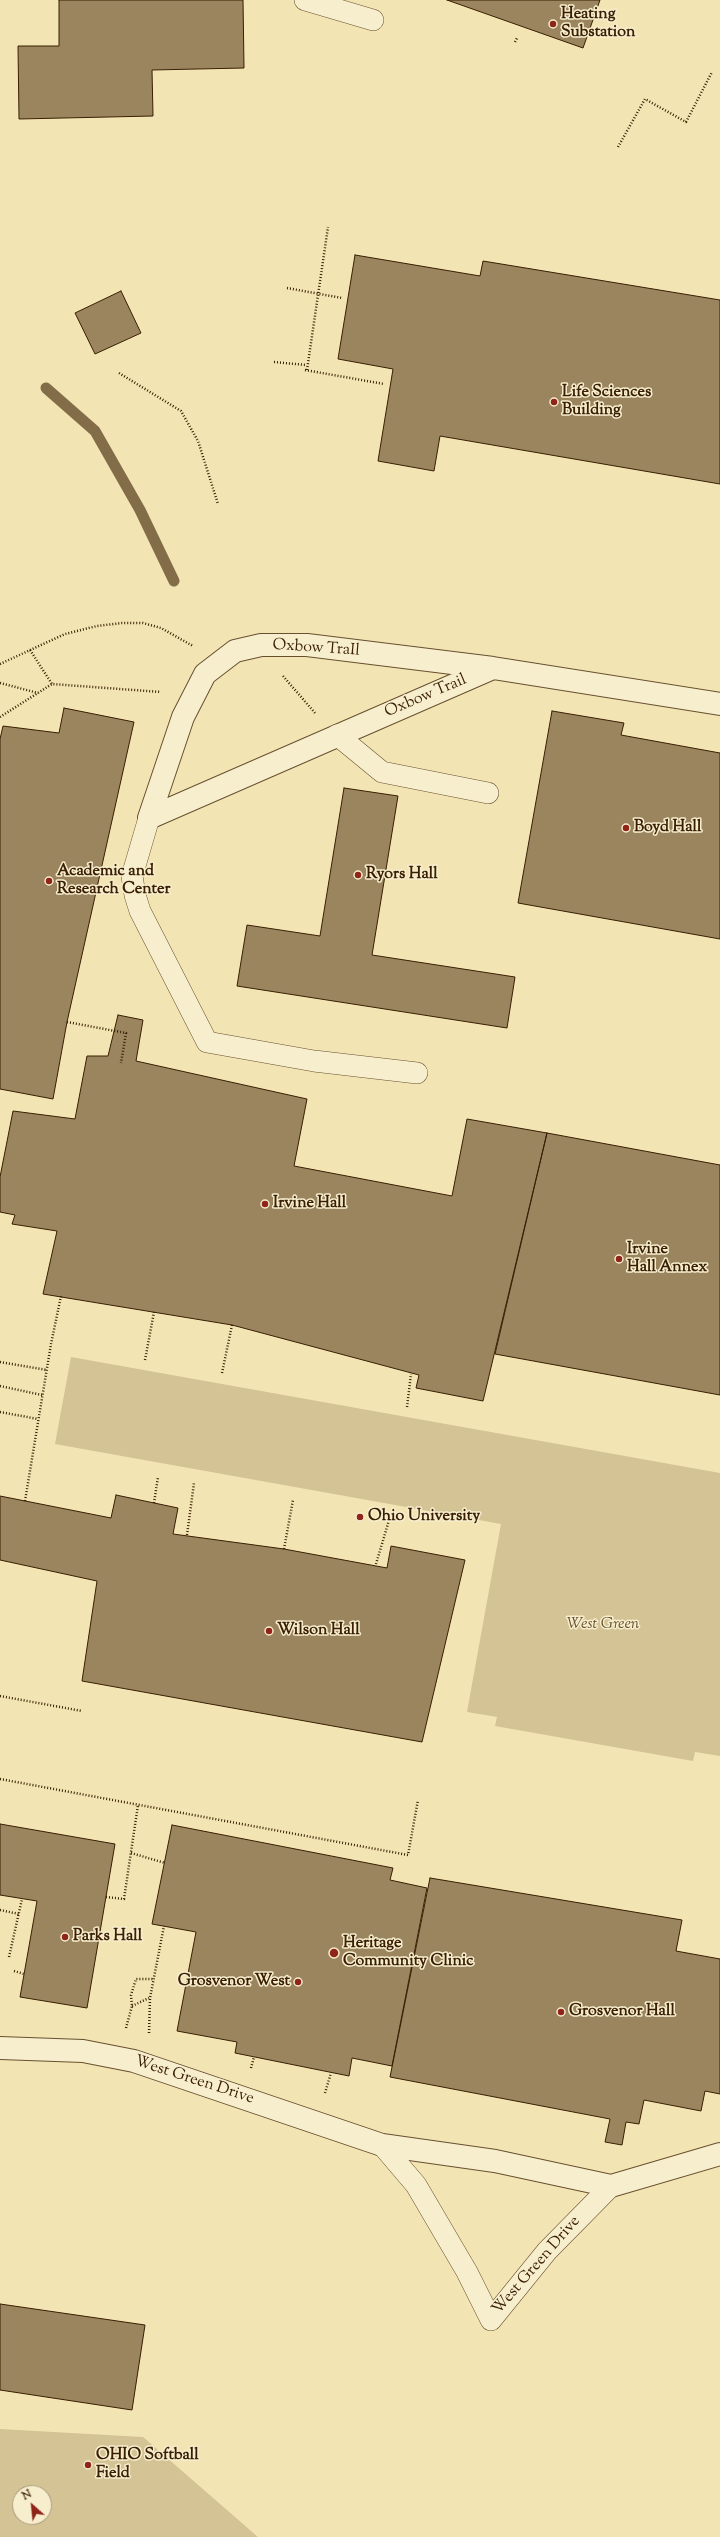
<!DOCTYPE html>
<style>
body{margin:0}
#map{position:relative;width:720px;height:2537px;overflow:hidden;background:#f3e5b3;font-family:"Sorts Mill Goudy",serif}
canvas{display:block}
.north{position:absolute;left:12px;top:2485px;width:40px;height:40px;box-sizing:border-box;background:#f7eece;border:1px solid #ab9b7d;border-radius:50%;rotate:333deg;font-size:11px;font-weight:700;line-height:16px;text-align:center;color:#391e03}
.north::after{content:'';display:block;margin:auto;width:14px;height:18px;background:#8f2418;clip-path:polygon(50% 0,100% 100%,50% 72%,0 100%)}
</style>
<div id="map">
<canvas width="720" height="2537"></canvas>
<div class="north">N</div>
</div>
<script>
const c = document.querySelector('canvas').getContext('2d');
c.lineJoin = 'round';
function paint(path, color) {
  c.fillStyle = color;
  c.fill(path, 'evenodd');
}
function toPath(rows) {
  const path = new Path2D();
  for (const r of rows) {
    path.moveTo(r[0], r[1]);
    for (let i = 2; i < r.length; i += 2) path.lineTo(r[i], r[i + 1]);
  }
  return path;
}
function trace(path, color, width, dash) {
  c.strokeStyle = color;
  c.lineWidth = width;
  c.lineCap = dash ? 'butt' : 'round';
  c.setLineDash(dash || []);
  c.stroke(path);
}
function label(font, color, halo, rows, align = 'center') {
  c.font = font + ' "Sorts Mill Goudy",serif';
  c.lineWidth = 3;
  c.setLineDash([]);
  c.textBaseline = 'middle';
  c.strokeStyle = halo;
  c.fillStyle = color;
  for (const [text, x, y, turn = 0] of rows) {
    c.save();
    c.translate(x, y);
    c.rotate((+turn || 0) * Math.PI / 180);
    c.textAlign = isNaN(turn) ? turn : align;
    if (halo) c.strokeText(text, 0, 0);
    c.fillText(text, 0, 0);
    c.restore();
  }
}
const green = toPath([
 [71,1357,720,1473,720,1756,695,1752,693,1761,495,1726,497,1717,467,1712,501,1524,55,1444],
 [0,2429,143,2437,258,2537,0,2537],
 [20,2493,44,2493,44,2517,20,2517]
]);
const stream = toPath([
 [46,388,95,431,140,510,174,581]
]);
const building = toPath([
 [59,0,243,0,244,68,152,70,153,116,19,119,18,46,59,46,59,0],
 [447,0,600,0,583,48,447,0],
 [355,255,480,276,483,261,720,300,720,484,440,436,434,471,378,461,393,369,338,359,355,255],
 [121,291,141,333,95,354,75,313,121,291],
 [64,708,134,722,67,1022,53,1099,0,1089,0,739,3,726,59,733,64,708],
 [552,711,624,723,621,735,720,753,720,939,518,903,552,711],
 [344,788,398,796,372,955,515,977,507,1028,237,986,247,925,320,936,344,788],
 [118,1015,143,1020,136,1061,307,1099,294,1166,452,1196,467,1119,547,1133,483,1401,416,1388,419,1375,232,1325,43,1294,57,1231,12,1224,15,1215,0,1212,0,1177,13,1111,75,1119,87,1056,108,1056,118,1015],
 [547,1133,720,1165,720,1395,495,1354,547,1133],
 [116,1495,178,1508,173,1534,284,1549,387,1568,391,1546,465,1560,422,1742,82,1681,97,1581,0,1560,0,1496,111,1518,116,1495],
 [0,1824,115,1844,87,2008,20,1997,37,1901,0,1895,0,1824],
 [172,1825,393,1868,390,1880,427,1888,392,2066,352,2058,349,2076,235,2053,237,2042,177,2031,196,1932,152,1924,172,1825],
 [430,1878,682,1920,676,1951,720,1959,720,2094,705,2091,701,2111,644,2100,639,2124,626,2122,622,2145,605,2142,610,2119,390,2077,430,1878],
 [0,2304,145,2325,132,2410,0,2390,0,2304]
]);
const path = toPath([
 [515,42,517,38],
 [618,147,645,99,686,122,712,72],
 [287,288,342,298],
 [274,362,306,365],
 [305,370,384,384],
 [307,370,328,227],
 [119,373,181,411,198,441,218,504],
 [30,650,52,684],
 [0,664,65,634,97,626,122,623,143,623,161,628,193,646],
 [283,676,315,713],
 [0,683,38,693],
 [0,717,52,684,161,692],
 [67,1022,126,1033,121,1063],
 [145,1360,154,1312],
 [0,1362,47,1370],
 [222,1373,232,1325],
 [0,1386,42,1395],
 [407,1407,411,1374],
 [0,1412,38,1419],
 [25,1501,51,1344,61,1296],
 [154,1503,158,1477],
 [187,1535,194,1483],
 [284,1549,293,1500],
 [376,1564,390,1517],
 [0,1696,82,1711],
 [0,1779,408,1855,418,1800],
 [131,1853,165,1863],
 [106,1897,124,1899,138,1805],
 [0,1910,19,1914],
 [9,1957,22,1899],
 [14,1971,24,1974],
 [132,2006,149,1998],
 [126,2028,132,2006,131,1995,136,1979,154,1979],
 [149,2033,150,1998,164,1926],
 [251,2068,254,2057],
 [325,2093,331,2073]
]);
const service = toPath([
 [305,0,373,20],
 [337,735,382,772,488,793],
 [149,818,132,876,135,895,140,911,207,1042,314,1061,417,1073],
 [382,2145,416,2185,467,2272,491,2320,547,2251,611,2186]
]);
const minor = toPath([
 [149,818,183,717,205,674,235,651,261,645,307,645,493,668,720,704],
 [149,818,493,668],
 [0,2048,83,2051,134,2061,382,2145,495,2161,611,2186,720,2154]
]);
const markers = [
 [553,24,4,"#8f2418"],
 [554,402,4,"#8f2418"],
 [626,828,4,"#8f2418"],
 [358,875,4,"#8f2418"],
 [49,881,4,"#8f2418"],
 [265,1204,4,"#8f2418"],
 [619,1259,4,"#8f2418"],
 [360,1517,4,"#8f2418"],
 [269,1631,4,"#8f2418"],
 [65,1937,4,"#8f2418"],
 [334,1953,5,"#8f2418"],
 [298,1982,4,"#8f2418"],
 [561,2012,4,"#8f2418"],
 [88,2465,4,"#8f2418"]
];
const poiNames = [
 ["Heating",561,15],
 ["Substation",561,33],
 ["Life Sciences",562,393],
 ["Building",562,411],
 ["Boyd Hall",634,828],
 ["Academic and",57,872],
 ["Research Center",57,890],
 ["Ryors Hall",366,875],
 ["Irvine Hall",273,1204],
 ["Irvine",627,1250],
 ["Hall Annex",627,1268],
 ["Ohio University",368,1517],
 ["Wilson Hall",277,1631],
 ["Parks Hall",73,1937],
 ["Heritage",343,1944],
 ["Community Clinic",343,1962],
 ["Grosvenor West",290,1982,"right"],
 ["Grosvenor Hall",569,2012],
 ["OHIO Softball",96,2456],
 ["Field",96,2474]
];
const streetNames = [
 ["Oxbow TraIl",316,649,4],
 ["Oxbow Trail",426,697,-23],
 ["West Green Drive",194,2081,18],
 ["West Green Drive",537,2266,-49]
];
const parkNames = [
 ["West Green",603,1625]
];
paint(green, '#d3c395');
trace(stream, '#836d49', 11);
paint(building, '#9a855f');
trace(building, '#391e03', 1);
trace(service, '#68502f', 22);
trace(minor, '#68502f', 24);
trace(path, '#391e03', 2.5, [1, 2]);
trace(service, '#f7eece', 21);
trace(minor, '#f7eece', 22);
for (const [x, y, r, color] of markers) {
  const dot = new Path2D();
  dot.arc(x, y, r, 0, 2 * Math.PI);
  c.fillStyle = color;
  c.fill(dot);
  trace(dot, '#f7eece', 1.5);
}
label('bold 16px', '#391e03', '#f7eece', poiNames, 'left');
label('16px', '#391e03', '#f7eece', streetNames);
label('italic 16px', '#67502f', '#f7eece', parkNames);
</script>
